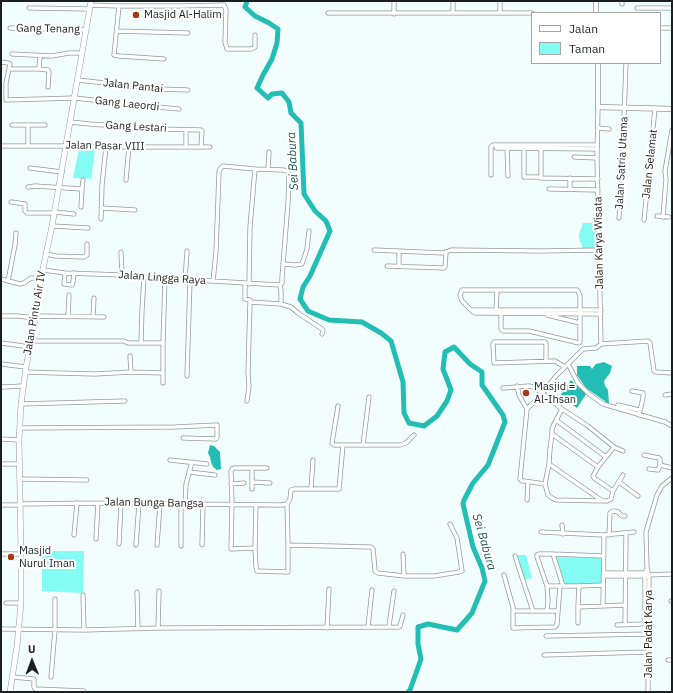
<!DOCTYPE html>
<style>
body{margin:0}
#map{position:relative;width:673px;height:693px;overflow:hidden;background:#f2fefd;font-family:"IBM Plex Sans",sans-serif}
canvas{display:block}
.frame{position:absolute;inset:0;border:2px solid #1b1f1f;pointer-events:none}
.legend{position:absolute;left:531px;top:12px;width:130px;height:52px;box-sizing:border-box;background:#fff;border:1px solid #a4a5a5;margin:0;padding:5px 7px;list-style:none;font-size:12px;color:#1b1f1f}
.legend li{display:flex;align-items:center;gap:8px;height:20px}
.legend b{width:20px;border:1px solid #a4a5a5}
.north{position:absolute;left:12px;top:641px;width:40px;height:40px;-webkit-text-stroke:3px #fff;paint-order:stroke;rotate:359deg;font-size:11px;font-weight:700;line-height:16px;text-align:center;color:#1b1f1f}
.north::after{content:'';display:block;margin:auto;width:14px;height:18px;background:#1b1f1f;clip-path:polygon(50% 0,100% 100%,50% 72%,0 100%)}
</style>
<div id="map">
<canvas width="673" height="693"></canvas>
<div class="frame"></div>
<ul class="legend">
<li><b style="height:5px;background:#fff"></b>Jalan</li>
<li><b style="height:11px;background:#84fcf4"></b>Taman</li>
</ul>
<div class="north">U</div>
</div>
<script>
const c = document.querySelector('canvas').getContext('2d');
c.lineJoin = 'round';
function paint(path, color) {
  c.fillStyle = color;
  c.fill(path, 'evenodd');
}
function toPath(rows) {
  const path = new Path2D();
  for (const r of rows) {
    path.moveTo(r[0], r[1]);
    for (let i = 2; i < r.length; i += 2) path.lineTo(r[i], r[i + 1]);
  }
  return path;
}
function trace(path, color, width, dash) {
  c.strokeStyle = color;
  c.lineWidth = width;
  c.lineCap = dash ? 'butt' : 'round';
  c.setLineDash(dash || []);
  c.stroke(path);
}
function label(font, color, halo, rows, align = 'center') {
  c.font = font + ' "IBM Plex Sans",sans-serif';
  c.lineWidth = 4;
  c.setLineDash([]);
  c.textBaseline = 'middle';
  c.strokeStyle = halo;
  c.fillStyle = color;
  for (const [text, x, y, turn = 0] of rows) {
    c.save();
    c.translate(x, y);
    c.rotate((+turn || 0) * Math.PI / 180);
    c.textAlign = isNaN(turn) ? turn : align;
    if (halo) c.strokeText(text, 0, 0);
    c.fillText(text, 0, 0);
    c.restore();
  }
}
const green = toPath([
 [79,149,95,150,91,179,73,178],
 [583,223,598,223,598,249,583,249,579,238,579,234],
 [42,551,84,551,83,593,42,591],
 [516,555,526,555,532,578,523,580],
 [556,557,601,558,601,584,565,585]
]);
const water = toPath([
 [604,362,612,366,610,373,604,381,605,386,608,390,609,404,586,388,577,375,577,366,590,366,592,369,596,364],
 [571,380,586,394,577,408,560,396],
 [210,445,214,446,220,452,221,469,217,470,213,467,211,462,210,457,208,453]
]);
const river = toPath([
 [247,1,245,7,255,16,269,23,278,29,277,43,272,59,263,75,257,88,268,98,272,94,282,93,289,102,291,113,301,123,304,194,315,211,326,221,330,231,310,276,303,287,300,299,308,311,329,320,362,322,381,333,391,341,403,382,404,413,409,423,424,426,437,416,447,401,451,390,443,369,445,352,454,347,470,364,482,372,482,385,503,415,505,422,488,465,473,483,464,500,463,504,473,547,482,568,485,581,472,613,457,630,428,624,418,627,418,644,421,659,410,690,408,692]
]);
const minor = toPath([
 [453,1,453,13],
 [500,1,500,13],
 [622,1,622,4],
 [90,5,119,6,180,6,224,5,226,10,225,42,227,49,252,49,255,47,255,35],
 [119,6,114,55,119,56,164,59],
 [29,8,90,9],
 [637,8,672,8],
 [328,13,532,13],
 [394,14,394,1],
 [10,28,87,30],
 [660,28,672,28],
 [117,31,188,33],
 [12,54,52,56,69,53,82,53],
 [1,62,8,63,10,64,6,83,6,100,75,98,146,106,179,109],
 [9,69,39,69,48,70,49,72,48,87],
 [39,69,40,56],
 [78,80,158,89,188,90],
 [70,122,90,124,160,129,201,130,202,131,201,147],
 [12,125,45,125],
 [598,128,609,129],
 [1,146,66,146,106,147,210,147],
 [28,146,28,125],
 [186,147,186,130],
 [491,147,493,145,597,145],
 [491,147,491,175],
 [507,147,508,176],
 [496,148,597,149],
 [524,148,524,177,541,177,541,146],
 [574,157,597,158],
 [30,168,62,172],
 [255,169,283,170,287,171,289,174,288,203,282,277,282,283,280,285,281,291,281,304],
 [268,169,269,152],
 [540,178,598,179],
 [570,178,570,189],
 [126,180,129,146],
 [28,187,35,186,82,189,81,207],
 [82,189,83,180],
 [549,189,598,190],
 [11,202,25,204,25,211,27,213,54,213],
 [101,208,135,210],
 [54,212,74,214],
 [657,216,669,217],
 [663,217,666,179,665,171,672,130],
 [619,218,622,173,626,63],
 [101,219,102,185,106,147],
 [644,220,655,108],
 [52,226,88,228],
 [374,250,444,253,451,250,540,251,600,250],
 [121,252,122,275],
 [46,254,56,256,84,257,87,255,87,244],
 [283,264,295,265,302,264,307,249,309,231],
 [387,266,444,268,445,267,446,252],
 [399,266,399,252],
 [43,270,65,273,122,275,144,277,280,285],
 [65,273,64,284,72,285,73,282,74,273],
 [1,279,20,284,24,283,31,278,41,278],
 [185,280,187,251],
 [8,281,15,245,16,233],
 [213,281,216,252,219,172,220,169,223,166,255,169,250,227,249,284],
 [245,284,245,299,250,300,250,302],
 [250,302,281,304,291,307,298,313,322,329,323,331,322,334],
 [471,310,462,301,460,295,462,290,577,290,578,291,580,296,580,323,547,315],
 [601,310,471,310,475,313,601,314],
 [496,312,497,291],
 [501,313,501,329,503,331,529,331,579,343,580,342,580,323],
 [1,316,17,316,36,318],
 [36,316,104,317],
 [68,317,69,295],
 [93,317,94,298],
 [31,341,124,341,128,343,141,343,142,310,144,277],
 [1,343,30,347],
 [141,343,163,343],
 [601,344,648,341,650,343,654,371,656,372,672,373],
 [130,356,131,372],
 [546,361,546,344,545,342,494,342,493,344,494,363,555,361,565,367],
 [1,364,26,367],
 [568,364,578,383,589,394,603,404,665,422,672,426],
 [25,372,57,373,95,374,131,372,163,373,163,343,165,278],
 [163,373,163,383],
 [187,376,190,280],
 [517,386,519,395,527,409],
 [1,387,24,386],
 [503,388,529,386,534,387,562,409,588,426,614,447,623,451],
 [632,391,643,393,643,398,639,415],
 [665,395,672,394],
 [247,401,249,387,248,372,250,302],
 [21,404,125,401],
 [618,405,639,410],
 [338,406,332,443,334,445,343,445],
 [562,409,554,424,552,429,552,434,550,449,549,464,545,484,548,495,552,498,556,500,607,501,611,499,613,491,623,475],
 [556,420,606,457],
 [20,428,175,427,217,425,217,437,216,439,183,438],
 [552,434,598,467],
 [414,435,406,443,400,445,343,445,339,489,294,489,291,490,290,499,287,504,288,545,371,547,373,549,375,570,375,571,378,573,404,576,434,576,459,572,462,571,457,538,450,524],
 [1,439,19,440],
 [363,445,369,397],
 [644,455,659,458,660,459,660,465,672,468],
 [170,460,207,464],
 [1,464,20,464],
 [549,464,601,500],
 [649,469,658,470,660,465],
 [189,472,215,475],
 [20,479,87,480],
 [252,482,270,483],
 [619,482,638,496],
 [231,484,244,483],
 [545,484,524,481,522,481,520,479,527,409,543,393,556,376,583,349,596,348,601,344,597,158,598,107],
 [252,489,252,468],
 [311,489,313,460],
 [613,491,594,478,593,476,598,467,614,447],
 [527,500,528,482],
 [20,504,98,503,139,504,185,504,282,505,287,504],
 [185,504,186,484,192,462],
 [1,505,20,505],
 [256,505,255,548,256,567,257,571,288,572,288,545],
 [562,525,563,534],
 [541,532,604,535,634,532],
 [74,535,77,503],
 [609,535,610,513,611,512,614,511,618,512,622,516,625,516],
 [96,539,98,503],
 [119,544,121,504],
 [136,545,139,504],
 [157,545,160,504],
 [202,545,203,504],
 [181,546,181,504],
 [255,548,231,549,232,504,231,471,232,469,234,468,267,468],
 [1,554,21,554],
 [403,554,404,576],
 [553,554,563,586],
 [515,556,533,611],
 [647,569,649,575,648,692],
 [604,573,645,573],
 [504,575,514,611,558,611],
 [649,575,672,574],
 [603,576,646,576],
 [547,586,579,586,603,585],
 [137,592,138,629],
 [83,595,84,630],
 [671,601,672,601],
 [6,603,21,603],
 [603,605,604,535],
 [578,607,625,605],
 [513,610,513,628,555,627,557,624,560,586],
 [547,610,548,601,547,586,537,557,537,555,539,554,553,554,604,556],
 [578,623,578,606,579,586],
 [617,625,641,624,644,622,645,617,645,573,647,569,646,532,657,495,662,486,672,478],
 [625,625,626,534],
 [389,626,394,591],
 [368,627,372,590],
 [158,628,159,591],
 [327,628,329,589],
 [1,629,84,630,158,628,399,627,400,626,403,615],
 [546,636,649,634],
 [544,655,648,652],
 [668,660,672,660],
 [13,677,34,679,34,687,35,689,84,691],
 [51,677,55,630,55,599]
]);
const tertiary = toPath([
 [596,1,596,13],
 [598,63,598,107,672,109]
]);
const secondary = toPath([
 [10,692,17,646,21,603,21,554,19,440,21,404,26,367,36,316,41,278,52,226,91,1]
]);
const markers = [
 [136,15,4,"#a13b12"],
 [526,393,4,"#a13b12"],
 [11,557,4,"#a13b12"]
];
const poiNames = [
 ["Masjid Al-Halim",144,15],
 ["Masjid =",534,387],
 ["Al-Ihsan",534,400],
 ["Masjid",19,551],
 ["Nurul Iman",19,564]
];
const streetNames = [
 ["Gang Tenang",48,29,1],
 ["Jalan Pantai",133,86,6],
 ["Gang Laeordi",127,104,6],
 ["Gang Lestari",136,127,3],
 ["Jalan Pasar VIII",105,146,1],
 ["Jalan Satria Utama",622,163,-87],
 ["Jalan Selamat",650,164,-84],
 ["Jalan Karya Wisata",599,243,-91],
 ["Jalan Lingga Raya",162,278,4],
 ["Jalan Pintu Air IV",35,313,-80],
 ["Jalan Bunga Bangsa",154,503,1],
 ["Jalan Padat Karya",649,634,-90]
];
const waterNames = [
 ["Sei Babura",293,161,-93],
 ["Sei Babura",484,542,74]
];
paint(green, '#84fcf4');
paint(water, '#22bdb5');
trace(river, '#22bdb5', 5);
trace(minor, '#909b99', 5);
trace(tertiary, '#909b99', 6);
trace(secondary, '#909b99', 6);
trace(minor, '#fff', 3.5);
trace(tertiary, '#fff', 4.5);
trace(secondary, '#fff', 5);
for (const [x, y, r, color] of markers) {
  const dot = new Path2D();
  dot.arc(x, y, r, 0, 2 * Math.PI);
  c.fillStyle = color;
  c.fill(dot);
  trace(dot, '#fff', 1.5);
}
label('11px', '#1b1f1f', '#fff', poiNames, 'left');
label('11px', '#1b1f1f', '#fff', streetNames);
label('italic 12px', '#1b5552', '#fff', waterNames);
</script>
